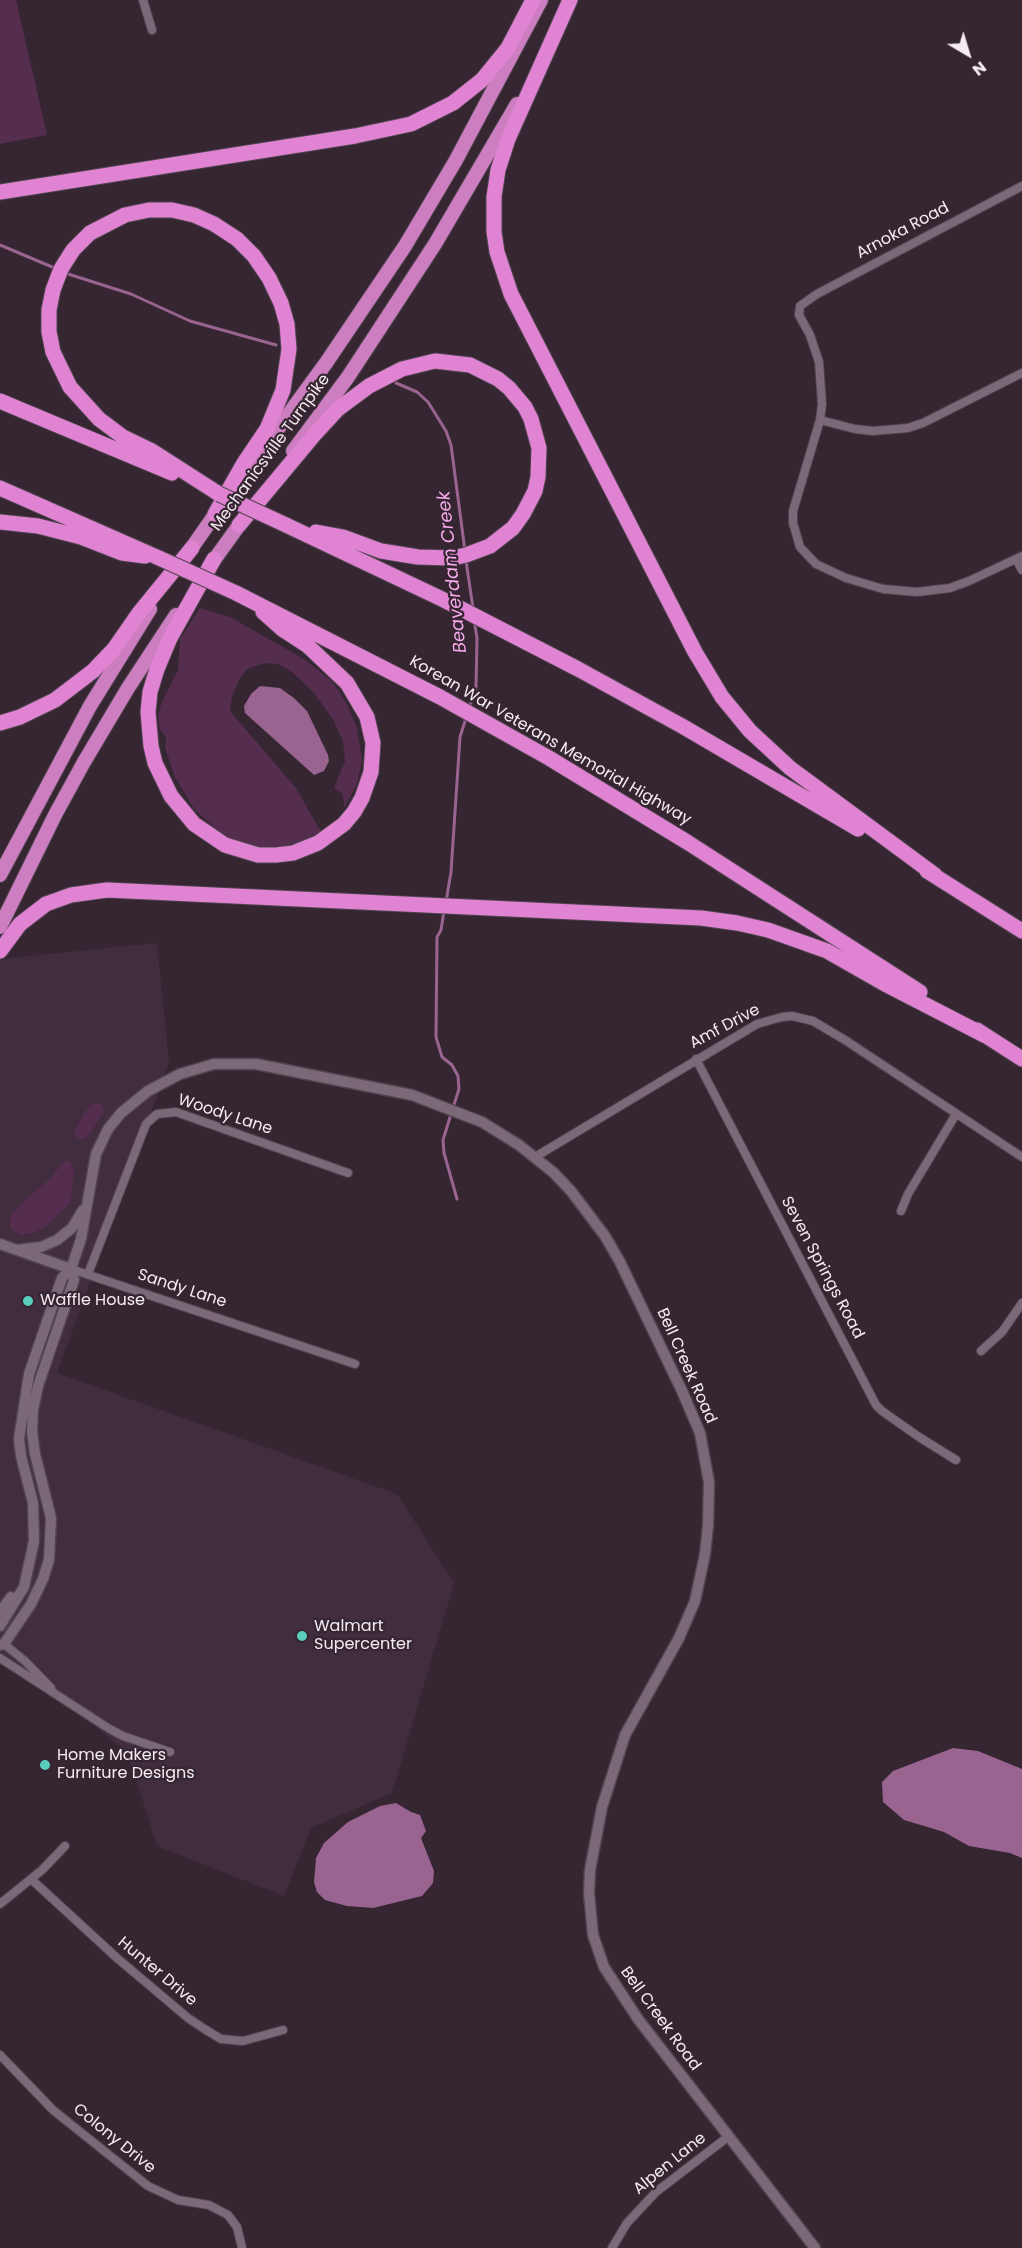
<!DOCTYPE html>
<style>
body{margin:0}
#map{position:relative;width:1022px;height:2248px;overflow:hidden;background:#352632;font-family:Poppins,sans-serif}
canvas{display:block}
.north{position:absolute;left:938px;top:24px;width:60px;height:60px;-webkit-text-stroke:4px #352632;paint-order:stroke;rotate:142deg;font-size:16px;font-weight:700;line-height:24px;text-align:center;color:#f5ebf3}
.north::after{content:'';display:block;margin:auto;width:21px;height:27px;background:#f5ebf3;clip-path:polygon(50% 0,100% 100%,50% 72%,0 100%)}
</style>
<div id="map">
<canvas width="1022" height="2248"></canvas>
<div class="north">N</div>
</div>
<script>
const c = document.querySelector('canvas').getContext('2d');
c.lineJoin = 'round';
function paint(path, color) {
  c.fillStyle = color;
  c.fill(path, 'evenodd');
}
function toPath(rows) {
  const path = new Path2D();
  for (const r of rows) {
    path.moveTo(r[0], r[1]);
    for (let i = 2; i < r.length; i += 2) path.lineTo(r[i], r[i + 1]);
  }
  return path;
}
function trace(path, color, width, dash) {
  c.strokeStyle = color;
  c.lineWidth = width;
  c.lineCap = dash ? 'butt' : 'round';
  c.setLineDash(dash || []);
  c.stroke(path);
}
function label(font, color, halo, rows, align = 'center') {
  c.font = font + ' Poppins,sans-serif';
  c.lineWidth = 4.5;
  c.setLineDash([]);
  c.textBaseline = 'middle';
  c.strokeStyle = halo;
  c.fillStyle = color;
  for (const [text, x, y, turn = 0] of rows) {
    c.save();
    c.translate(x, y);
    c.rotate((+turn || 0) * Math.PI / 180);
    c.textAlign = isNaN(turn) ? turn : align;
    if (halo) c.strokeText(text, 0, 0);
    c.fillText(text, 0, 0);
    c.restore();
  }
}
const built = toPath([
 [157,943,169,1063,57,1373,397,1494,454,1583,392,1793,311,1828,284,1896,157,1846,127,1752,0,1652,0,959]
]);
const green = toPath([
 [0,0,16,0,47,135,0,144],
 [200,608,230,617,304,659,331,680,346,702,357,728,362,760,357,784,344,808,343,794,334,788,345,761,343,742,334,721,314,693,292,672,278,664,264,663,247,669,240,678,232,696,230,711,296,788,321,832,306,840,283,846,260,847,231,838,216,829,194,809,175,777,165,748,166,737,160,730,158,716,161,704,178,670,180,639],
 [92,1103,99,1103,103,1106,104,1112,88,1136,83,1139,77,1138,73,1134,83,1115],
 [64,1161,69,1161,74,1168,71,1202,48,1225,35,1232,21,1235,10,1228,10,1217,22,1203,50,1179]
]);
const water = toPath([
 [260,686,280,688,294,698,307,711,328,755,329,761,324,771,314,775,245,713,244,706,251,694],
 [953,1748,978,1751,1022,1769,1022,1858,1010,1853,969,1846,944,1832,904,1820,883,1802,882,1782,893,1771],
 [396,1803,411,1812,420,1815,426,1831,421,1838,434,1871,433,1883,422,1896,373,1908,347,1906,325,1900,317,1892,314,1882,316,1858,324,1843,348,1822,380,1806]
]);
const stream = toPath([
 [0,245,57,269],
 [65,273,131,294,190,321,276,345],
 [396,383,417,392,428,402,446,431,451,445,465,551],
 [466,561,473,608],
 [469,709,476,687,477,638,474,620],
 [446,902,451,872,460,737,466,718],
 [444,911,441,930,437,937,436,1037,442,1057,452,1065,458,1076,459,1089,453,1108],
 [451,1114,443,1140,444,1153,457,1199]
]);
const minor = toPath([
 [143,0,152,30],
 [1022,186,817,294,800,306,799,315,810,335,819,362,822,404,820,420,793,511,793,523,800,547,816,564,846,578,883,589,917,592,950,588,969,581,1022,556],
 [820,420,855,429,873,431,908,428,923,423,1022,373],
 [1016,559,1022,570],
 [696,1059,876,1405,882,1411,919,1437,956,1460],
 [535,1157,757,1024,782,1017,792,1016,813,1021,845,1040,1022,1157],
 [901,1211,908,1194,956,1114],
 [71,1269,355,1364],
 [88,1274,146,1124,157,1114,176,1112,348,1173],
 [981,1351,1002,1332,1022,1303],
 [4,1644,25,1661,51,1688],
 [0,1658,108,1728,123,1736,170,1752],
 [31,1879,117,1958,188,2018,206,2030,221,2039,243,2041,283,2030],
 [0,1904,42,1870,65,1846],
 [0,2055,53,2110,148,2186,178,2200,209,2205,228,2215,237,2227,242,2248],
 [612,2248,627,2223,656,2192,729,2136]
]);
const tertiary = toPath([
 [0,1244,71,1269],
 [17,1250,41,1247,57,1240,72,1228,83,1210],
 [0,1612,11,1597],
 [0,1626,24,1587,34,1541,33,1503,21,1456,19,1439,29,1374,62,1278,71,1269,81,1239,96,1154,108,1129,121,1113,148,1091,180,1074,214,1064,256,1064,412,1095,482,1122,519,1145,554,1173,571,1191,605,1236,620,1262,682,1391,700,1433,709,1482,708,1526,705,1554,695,1601,679,1638,625,1735,602,1807,590,1870,589,1893,593,1935,604,1967,638,2019,815,2248],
 [0,1645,4,1644,31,1604,43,1579,49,1560,51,1518,35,1454,32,1432,33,1410,38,1386,74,1280,71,1269]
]);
const trunk = toPath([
 [293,451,348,377,435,244,517,104],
 [247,471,326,363,405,246,456,160,541,0],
 [186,556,221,506],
 [209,567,245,517],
 [0,875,90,706,150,609],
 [0,927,55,815,84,762,128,688,176,615]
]);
const motorway = toPath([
 [570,0,508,139,498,170,494,197,494,232,497,252,511,294,695,652,722,697,750,731,790,768,935,875],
 [0,192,355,136,411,124,453,103,482,80,508,48,533,0],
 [0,401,172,473],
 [0,488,159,558],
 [215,514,244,463,267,429,283,390,289,349,287,324,281,303,269,278,254,256,237,239,214,224,194,215,172,210,149,210,125,215,90,233,73,250,61,269,53,290,49,310,49,332,53,352,70,387,99,419,123,437,152,451,219,494],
 [0,522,38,526,81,537,122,553,145,556],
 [239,525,314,435,338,409,369,386,402,369,435,361,470,365,498,379,509,388,525,407,531,419,539,448,538,477,535,491,523,514,513,528,490,546,466,555,453,558,418,557,381,551,343,537,316,532],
 [286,525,444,600,578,669,682,726,858,829],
 [214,559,170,638,157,669,150,692,148,712,151,746,155,763,171,796,194,824,225,845,258,855,276,855,293,853,318,843,344,824,354,812,362,798,371,772,373,743,367,717,347,683,308,646,282,629,263,612],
 [236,593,440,697,549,758,687,842,920,992],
 [0,723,20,717,55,700,93,671,114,649,139,613,192,548],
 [927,871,1022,931],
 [0,951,20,924,46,904,71,895,107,890,701,918,737,923,768,930,827,951,885,984,984,1035],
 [977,1030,1022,1059]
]);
const motorwayBridge = toPath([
 [219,494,286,525],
 [159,558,236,593]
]);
const markers = [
 [28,1301,6,"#5acebd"],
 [302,1636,6,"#5acebd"],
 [45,1765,6,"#5acebd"]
];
const streetNames = [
 ["Arnoka Road",903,231,-28],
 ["Mechanicsville Turnpike",271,453,-54],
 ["Korean War Veterans Memorial Highway",550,741,30],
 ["Amf Drive",725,1027,-28],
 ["Woody Lane",225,1115,18],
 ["Seven Springs Road",822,1268,62],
 ["Sandy Lane",182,1289,18],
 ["Bell Creek Road",686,1366,66],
 ["Hunter Drive",157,1972,40],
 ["Bell Creek Road",660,2019,54],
 ["Colony Drive",114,2139,39],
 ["Alpen Lane",670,2164,-39]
];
const poiNames = [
 ["Waffle House",40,1301],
 ["Walmart",314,1627],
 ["Supercenter",314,1645],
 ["Home Makers",57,1756],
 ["Furniture Designs",57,1774]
];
const waterNames = [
 ["Beaverdam Creek",453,572,-96]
];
paint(built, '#422d3e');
paint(green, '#542d4f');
paint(water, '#996490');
trace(stream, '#996490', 3);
trace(minor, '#50444e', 10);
trace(tertiary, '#50444e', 13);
trace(trunk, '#50444e', 16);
trace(motorway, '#50444e', 17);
trace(minor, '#7b6977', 8);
trace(tertiary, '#7b6977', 10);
trace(trunk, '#cc7ec0', 14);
trace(motorway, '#e083d2', 15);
trace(motorwayBridge, '#50444e', 17, []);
trace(motorwayBridge, '#e083d2', 15);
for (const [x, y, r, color] of markers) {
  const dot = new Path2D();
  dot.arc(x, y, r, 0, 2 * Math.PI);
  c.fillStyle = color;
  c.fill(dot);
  trace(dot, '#352632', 2);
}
label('16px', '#f5ebf3', '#352632', streetNames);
label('16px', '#f5ebf3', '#352632', poiNames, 'left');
label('italic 18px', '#f8abeb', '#352632', waterNames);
</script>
